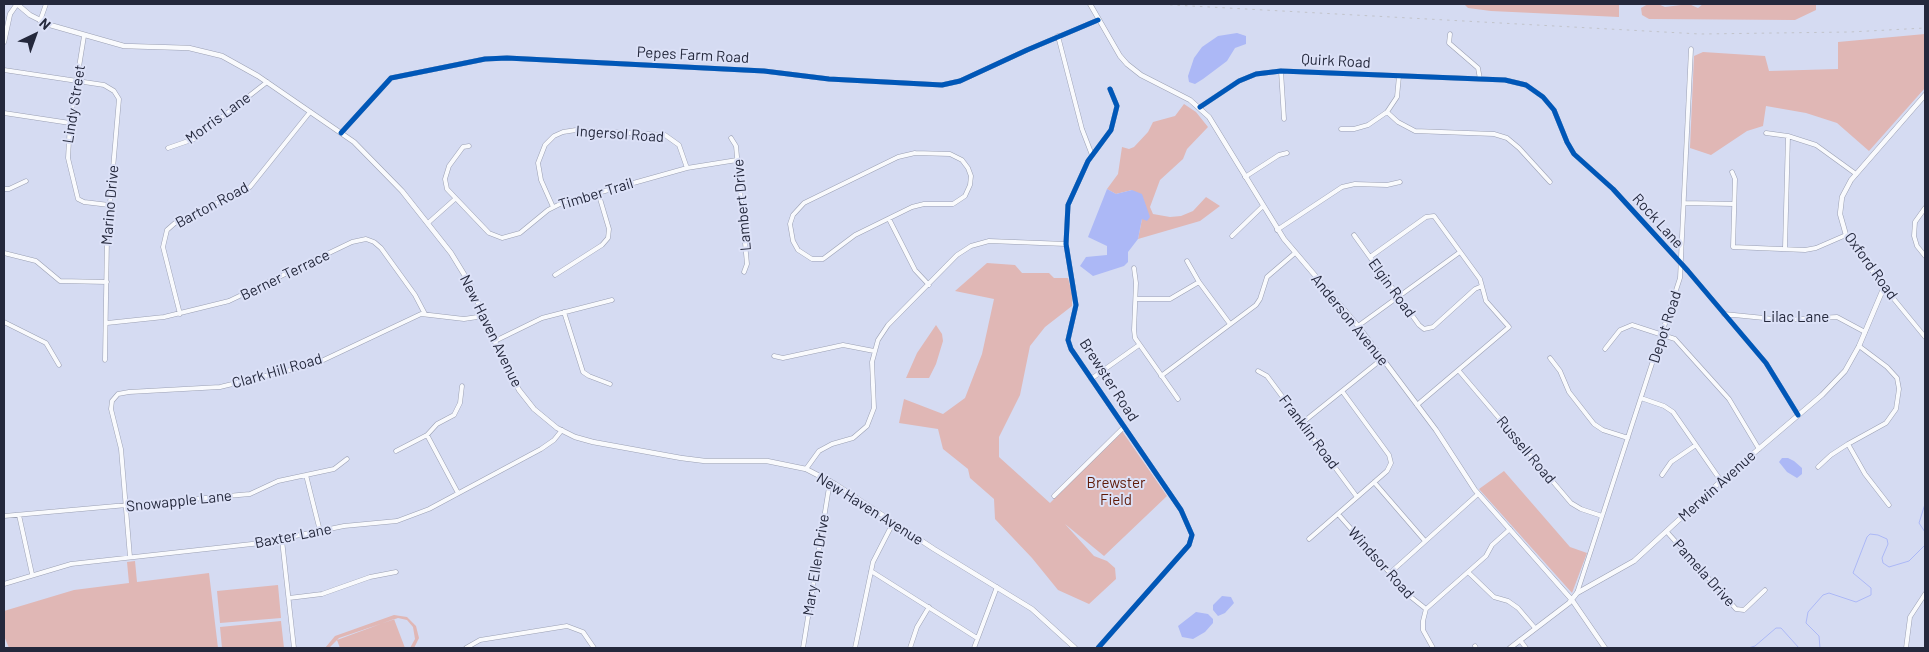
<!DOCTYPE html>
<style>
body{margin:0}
#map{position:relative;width:1929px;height:652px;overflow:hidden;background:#d5dbf2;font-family:Barlow,sans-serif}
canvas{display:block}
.frame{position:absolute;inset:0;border:5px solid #24283c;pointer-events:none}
.north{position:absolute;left:10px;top:10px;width:50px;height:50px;-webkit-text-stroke:4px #dce1f7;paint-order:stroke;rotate:42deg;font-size:14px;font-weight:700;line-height:20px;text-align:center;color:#24283c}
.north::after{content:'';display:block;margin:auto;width:18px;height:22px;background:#24283c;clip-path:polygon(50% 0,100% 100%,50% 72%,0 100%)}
</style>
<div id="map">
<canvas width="1929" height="652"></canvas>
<div class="frame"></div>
<div class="north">N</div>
</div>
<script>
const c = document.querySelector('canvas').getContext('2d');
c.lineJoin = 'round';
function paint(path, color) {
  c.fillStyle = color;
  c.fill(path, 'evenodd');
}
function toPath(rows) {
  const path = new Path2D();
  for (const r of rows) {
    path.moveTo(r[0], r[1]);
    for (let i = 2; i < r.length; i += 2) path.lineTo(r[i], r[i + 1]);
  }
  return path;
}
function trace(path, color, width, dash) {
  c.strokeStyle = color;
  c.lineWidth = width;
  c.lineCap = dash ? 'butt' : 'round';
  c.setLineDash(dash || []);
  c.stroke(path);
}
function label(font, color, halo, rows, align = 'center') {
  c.font = font + ' Barlow,sans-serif';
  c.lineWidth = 4;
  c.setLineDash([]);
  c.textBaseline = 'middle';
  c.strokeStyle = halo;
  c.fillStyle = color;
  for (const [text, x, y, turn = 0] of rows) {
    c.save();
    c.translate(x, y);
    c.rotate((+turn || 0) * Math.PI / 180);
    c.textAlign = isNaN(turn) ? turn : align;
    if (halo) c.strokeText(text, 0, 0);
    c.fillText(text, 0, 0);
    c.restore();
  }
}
const green = toPath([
 [1464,4,1619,4,1619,17,1491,11,1468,8],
 [1648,4,1658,4,1665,7,1689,4,1698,8,1703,4,1816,4,1816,10,1795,20,1649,19,1642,15,1641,8],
 [1925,34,1925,88,1869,151,1837,123,1806,113,1766,106,1763,126,1747,131,1711,155,1690,148,1694,56,1703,52,1765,56,1769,71,1838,69,1838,42],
 [1184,104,1196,112,1208,127,1187,149,1183,159,1160,180,1150,207,1153,214,1170,217,1181,216,1193,211,1206,197,1220,206,1200,221,1138,239,1142,219,1132,190,1116,194,1107,189,1118,174,1122,147,1129,149,1134,147,1148,132,1153,122,1175,116],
 [987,263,1015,265,1022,273,1049,273,1054,278,1068,278,1072,293,1072,306,1045,327,1030,346,1020,395,999,437,999,457,1050,503,1122,431,1167,496,1104,556,1065,524,1094,556,1107,561,1115,568,1116,579,1089,604,1058,590,1032,558,995,519,994,499,970,478,968,469,943,449,938,429,899,423,904,399,943,414,965,398,982,354,994,299,955,291],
 [936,325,942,334,943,341,936,364,929,378,906,378,917,353],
 [1504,471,1570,547,1587,553,1572,593,1479,489],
 [135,561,137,582,209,573,218,648,9,648,4,636,4,611,74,590,129,583,127,562],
 [278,585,281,618,220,623,217,591],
 [394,615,407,617,416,626,419,638,414,648,410,648,415,639,413,627,407,620,398,618,339,638,329,648,325,648,335,636],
 [394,619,405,648,340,648,337,640],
 [281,621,284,648,222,648,220,627]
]);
const water = toPath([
 [1237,33,1246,36,1246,44,1235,48,1227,61,1203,79,1195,84,1189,82,1188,76,1194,58,1202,47,1218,36],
 [1107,189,1116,194,1132,190,1142,194,1150,217,1147,221,1142,219,1138,239,1128,252,1128,262,1124,266,1093,276,1080,266,1086,257,1107,255,1107,246,1088,237],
 [1782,458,1788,458,1794,461,1802,468,1802,474,1797,478,1787,472,1779,462],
 [1222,596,1231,597,1234,603,1225,613,1218,616,1213,610,1213,605],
 [1196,612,1208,614,1213,619,1213,623,1205,632,1193,639,1182,637,1178,626]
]);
const stream = toPath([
 [1925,504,1919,523,1925,532],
 [1748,648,1755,646,1776,628,1781,628,1799,648],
 [1820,648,1819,636,1806,623,1808,612,1823,595,1829,593,1856,602,1871,595,1871,588,1853,573,1867,537,1870,534,1878,535,1887,539,1888,544,1882,558,1883,563,1889,567,1909,561,1925,545]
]);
const minor = toPath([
 [40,21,46,4],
 [1450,34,1449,43,1478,68,1480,79],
 [84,36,70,123,68,158,78,199,84,202,109,205],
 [1058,36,1082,129,1092,155],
 [4,70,104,85,114,91,119,99,107,238,105,360],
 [1281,71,1284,119],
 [1200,107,1239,81,1256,74,1281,71,1505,80,1526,85,1543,97,1554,110,1567,142,1574,154,1613,189,1688,271,1766,363,1798,415],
 [1387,112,1398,122,1415,131,1494,134,1507,138,1519,148,1550,182],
 [4,113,70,123],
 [1341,129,1354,129,1368,125,1387,112,1397,97,1399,76],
 [341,133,391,78,485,59,507,58,764,71,829,79,942,85,960,81,1027,50,1098,20],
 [1766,133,1788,136,1816,145,1856,174],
 [731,138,736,146,747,264,744,272],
 [469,146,463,147,449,166,445,179,447,189,489,233,502,238,520,233,548,210,562,203,687,168,737,160],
 [168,148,194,139,267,82],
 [915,153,950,154,962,160,968,168,971,176,970,185,965,196,953,204,924,204,912,207,855,235,823,259,812,259,798,250,793,241,790,224,793,215,804,203,898,157,915,153],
 [1732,172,1735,179,1733,247,1805,250,1816,248,1846,235],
 [1245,177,1279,155,1287,153],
 [4,189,9,189,26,181],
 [1684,203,1734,204],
 [553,207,541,180,538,163,545,145,554,136,563,132,576,130,665,135,679,145,687,168],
 [1925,208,1915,222,1914,236,1917,246,1925,256],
 [889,219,915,270,929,285],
 [428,223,455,199],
 [1277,230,1342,187,1355,184,1387,185,1400,182],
 [1354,235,1419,325,1424,329,1433,327,1475,289,1482,286],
 [1232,236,1263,206],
 [1785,248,1788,136],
 [4,253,36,261,60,281,107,282],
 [1370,257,1426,217,1434,216,1480,279,1486,301,1509,327,1417,405],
 [1187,261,1199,282,1230,324],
 [1134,268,1136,283,1134,330,1135,338,1178,399],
 [555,275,602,245,608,238,609,229,598,192],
 [1884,287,1925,337],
 [1136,299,1170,299,1199,282],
 [564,312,583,372,589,376,610,384],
 [180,314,163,247,167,230,175,223,250,187,310,112],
 [1724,314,1784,320,1837,317,1865,332],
 [4,322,46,343,59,365],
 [107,323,164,317,229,301,352,242,366,239,374,242,381,248,415,295,425,314],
 [1358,326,1460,252],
 [495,341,542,318,612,300],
 [1605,349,1620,330,1632,325,1675,339,1729,399,1759,449],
 [774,356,783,358,843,345,874,351],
 [1550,358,1560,371,1569,392,1594,424,1603,430,1628,438],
 [1258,371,1267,376,1357,497],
 [1459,371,1571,503,1581,509,1602,516],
 [1161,376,1256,305,1260,299,1267,277,1295,253],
 [1091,379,1139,345],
 [1641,398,1664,406,1673,412,1721,481],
 [1302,423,1382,359],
 [427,435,458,493],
 [1848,444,1865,474,1889,505],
 [396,451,427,435,437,424,454,415,460,403,462,386],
 [1818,467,1831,455,1848,444,1886,423,1896,409,1899,389,1897,378,1887,367,1859,346],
 [806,469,819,451,832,444,853,438,867,426,874,408,872,362,878,340,888,325,957,255,971,246,989,241,1066,244],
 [306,475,320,531],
 [1662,475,1671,462,1696,445],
 [1374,482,1425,541],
 [1054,496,1124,427],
 [1338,514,1411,597,1426,609],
 [19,515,32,574],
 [4,516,250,494,278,481,334,469,347,459],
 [1667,532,1736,609,1744,610,1765,590],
 [1309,539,1387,471,1391,463,1389,455,1342,391],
 [282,540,294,648],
 [130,557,121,449,111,409,112,401,118,394,129,392,220,387,315,364,421,314,464,319,484,316],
 [871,571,977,638],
 [1468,572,1494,597,1508,601,1518,608,1535,628],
 [1390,573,1478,494],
 [4,584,71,564,261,543,344,526,397,521,429,509,541,449,554,440,562,430],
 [1577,593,1680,278,1691,49],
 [289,598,322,594,370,577,396,572],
 [1520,640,1526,648],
 [1475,646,1476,648],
 [466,648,480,640,567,626,583,632,594,648],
 [803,648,830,481],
 [855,648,873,562,893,523],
 [910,648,917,627,929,607],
 [974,648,997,587],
 [1098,648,1189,545,1192,535,1181,510,1071,349,1068,340,1076,305,1066,244,1068,205,1088,161,1111,130,1117,106,1110,89],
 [1433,648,1423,630,1423,621,1426,609,1486,556,1492,545,1510,529],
 [1906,648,1910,617,1925,594]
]);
const major = toPath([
 [17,4,30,15,50,25,124,46,189,48,222,56,258,76,354,142,402,191,451,253,470,284,502,358,519,390,534,409,557,428,575,437,593,442,681,458,705,461,767,461,806,469,835,484,934,549,1032,609,1075,648],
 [1090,4,1120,56,1127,64,1141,75,1190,100,1209,117,1284,239,1358,326,1436,430,1475,490,1572,600,1605,648],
 [4,42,10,14,17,4],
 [1510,648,1569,603,1577,593,1634,561,1721,481,1822,395,1845,371,1859,346,1884,287,1846,235,1840,214,1842,197,1851,180,1925,95]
]);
const rail = toPath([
 [1155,4,1700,34,1850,32,1925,28]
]);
const cycleway = toPath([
 [1200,107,1239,81,1256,74,1281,71,1505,80,1526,85,1543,97,1554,110,1567,142,1574,154,1613,189,1688,271,1766,363,1798,415],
 [341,133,391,78,485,59,507,58,764,71,829,79,942,85,960,81,1027,50,1098,20],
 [1098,648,1189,545,1192,535,1181,510,1071,349,1068,340,1076,305,1066,244,1068,205,1088,161,1111,130,1117,106,1110,89]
]);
const streetNames = [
 ["Pepes Farm Road",693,55,3],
 ["Quirk Road",1336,61,3],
 ["Lindy Street",74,104,-81],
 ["Morris Lane",218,118,-36],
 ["Ingersol Road",620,134,4],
 ["Timber Trail",596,194,-17],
 ["Marino Drive",110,205,-85],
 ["Barton Road",212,205,-28],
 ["Lambert Drive",742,205,-95],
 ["Rock Lane",1658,221,48],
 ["Oxford Road",1871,266,54],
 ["Berner Terrace",285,275,-26],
 ["Elgin Road",1392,288,54],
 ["Lilac Lane",1796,317],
 ["Anderson Avenue",1350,320,51],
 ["Depot Road",1665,327,-72],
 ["New Haven Avenue",491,331,64],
 ["Clark Hill Road",277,371,-16],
 ["Brewster Road",1109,380,57],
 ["Franklin Road",1309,432,53],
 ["Russell Road",1526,450,50],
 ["Merwin Avenue",1717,486,-42],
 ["Snowapple Lane",179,501,-6],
 ["New Haven Avenue",870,509,32],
 ["Baxter Lane",293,536,-11],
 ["Windsor Road",1381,563,48],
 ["Mary Ellen Drive",816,565,-81],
 ["Pamela Drive",1704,573,48]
];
const parkNames = [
 ["Brewster",1116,483],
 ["Field",1116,500]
];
paint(green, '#e0b7b5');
paint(water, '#acb8f6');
trace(stream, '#acb8f6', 1);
trace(minor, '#9ba0b3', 5);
trace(major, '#9ba0b3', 5.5);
trace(minor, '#f9fafd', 4);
trace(major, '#f9fafd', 4.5);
trace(rail, '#c1c3ca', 1, [2.5, 5]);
trace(cycleway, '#0057b8', 5);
label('15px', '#24283c', '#dce1f7', streetNames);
label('15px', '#5e1906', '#dce1f7', parkNames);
</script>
